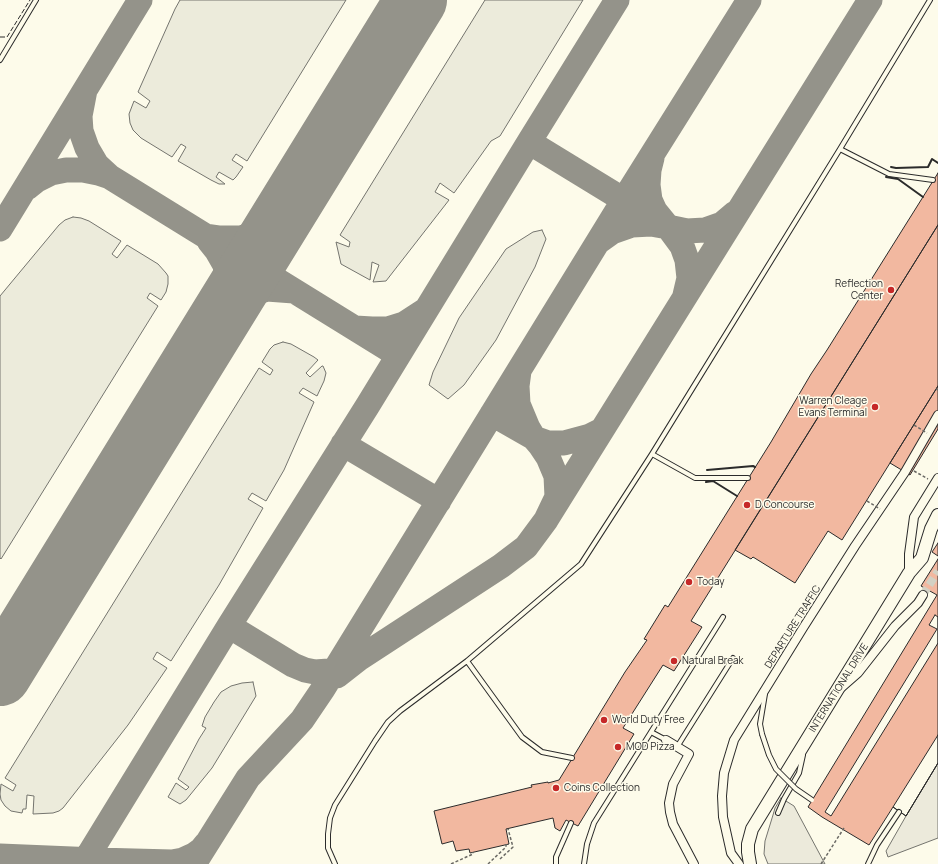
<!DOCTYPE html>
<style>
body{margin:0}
canvas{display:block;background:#fdfbea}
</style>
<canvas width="938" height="864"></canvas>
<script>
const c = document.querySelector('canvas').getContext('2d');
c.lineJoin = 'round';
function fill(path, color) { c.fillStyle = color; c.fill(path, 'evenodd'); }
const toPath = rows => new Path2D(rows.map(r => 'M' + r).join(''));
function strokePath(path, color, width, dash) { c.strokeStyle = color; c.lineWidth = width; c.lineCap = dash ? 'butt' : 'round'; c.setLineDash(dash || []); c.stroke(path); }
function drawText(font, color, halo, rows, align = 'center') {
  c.font = font + ' Manrope,sans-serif'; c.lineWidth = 3; c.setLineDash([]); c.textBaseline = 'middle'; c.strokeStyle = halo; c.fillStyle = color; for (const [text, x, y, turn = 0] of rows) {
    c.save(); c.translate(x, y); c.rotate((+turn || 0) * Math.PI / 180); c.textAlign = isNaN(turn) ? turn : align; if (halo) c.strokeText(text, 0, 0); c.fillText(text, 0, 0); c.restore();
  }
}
const green = toPath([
 [180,0,346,0,247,161,236,154,232,160,243,167,236,177,233,180,219,172,216,177,225,184,219,184,211,180,178,161,186,147,181,144,172,157,141,138,133,130,130,123,129,114,134,101,146,108,150,101,138,92,175,9,180,0],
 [485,0,583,0,500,136,491,141,454,193,440,183,435,192,449,200,386,281,373,282,379,265,372,262,370,280,341,264,336,242,349,247,350,242,340,235,485,0],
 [73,217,81,218,89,221,121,241,112,254,117,258,127,245,158,264,166,273,168,276,168,284,166,292,161,300,150,293,147,298,158,306,1,559,0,558,0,296,59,225,65,220,73,217],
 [542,230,546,239,535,267,496,340,464,385,448,399,429,385,433,372,459,318,506,249,533,232,542,230],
 [283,342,291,344,314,357,318,360,306,373,310,377,322,366,323,366,326,373,324,381,317,396,303,388,299,393,314,402,284,470,266,501,252,493,248,499,263,508,219,585,171,661,157,652,153,659,167,668,128,725,63,808,59,811,53,813,33,814,34,796,27,795,26,809,23,809,22,813,11,811,5,806,1,800,0,794,1,784,13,791,16,785,5,778,259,368,270,375,273,370,262,362,270,349,274,345,283,342],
 [253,682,256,696,212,768,186,800,180,804,168,797,176,783,186,790,189,787,178,779,199,739,206,728,202,726,205,717,214,702,221,692,231,686,242,683,253,682]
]);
fill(green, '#ecebdb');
strokePath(green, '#74746e', 1);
const parking = toPath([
 [938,763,938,838,888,857,886,851,906,816,938,763],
 [781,798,794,806,825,864,768,864,764,854,765,841,773,815,775,808,781,798]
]);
fill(parking, '#eceadb');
strokePath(parking, '#74746e', 1);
strokePath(toPath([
 [85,90,80,116,81,131,87,148,97,165,110,177,398,355],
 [529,142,668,227],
 [652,158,649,170,648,185,650,200,655,211,668,227,687,231,705,230,722,224,735,213],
 [27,188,37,180,51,173,66,170,83,170,98,173,110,177],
 [0,229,140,0],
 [206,236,220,238,241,238,257,233,271,226,283,216],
 [209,241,217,251,225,265,227,281,226,297,222,315],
 [598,242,612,232,632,225,651,224,668,227,682,246,687,260,689,278,685,295],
 [222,315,236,303,251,294,267,289,294,291],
 [355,328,372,329,388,329,404,324,424,311],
 [519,371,517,386,518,404,528,428,534,438,548,443,564,443,590,436,602,430],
 [343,444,439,501],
 [546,520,870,0],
 [229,626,293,665,305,670,315,672,329,671,347,665],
 [337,676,360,658,501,566,526,547,546,520,557,497,556,476,548,457,540,445,534,438,492,414],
 [0,856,96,860,172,862,183,860,194,855,201,850,205,845],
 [83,864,229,626,368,405,529,142,617,0],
 [194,864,248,778,302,720,323,689,623,201,749,0]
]), '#94938a', 25);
strokePath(toPath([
 [0,675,416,0]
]), '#94938a', 62);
const building = toPath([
 [938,173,938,225,691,621,702,627,674,671,663,665,623,728,634,734,578,826,566,820,560,831,555,828,553,818,506,829,509,844,470,853,469,849,456,851,453,841,442,844,434,811,532,787,531,785,548,782,548,783,559,780,625,672,647,640,644,639,665,605,668,607,771,442,811,374,827,350,938,173],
 [938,225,938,386,842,540,828,531,795,583,753,557,751,559,735,550,938,225],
 [938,386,938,429,910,475,890,463,938,386],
 [938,543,938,556,932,552,938,543],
 [938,559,938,763,906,816,893,807,869,845,822,817,808,807,937,595,921,586,938,559],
 [935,615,938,617,938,643,831,816,825,812,937,629,929,625,935,615],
 [938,735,938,763,906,816,893,807,938,735]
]);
fill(building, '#f2b8a0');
strokePath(building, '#2b2b2b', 1);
strokePath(toPath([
 [923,595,938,571]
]), '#d3d1c4', 8, [8, 4]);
const lane = toPath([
 [0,60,36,0],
 [840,149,889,174,933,180],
 [652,454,695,478,748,478],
 [467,661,522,737,542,752,572,758],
 [651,732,666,740],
 [762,734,760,724,765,694],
 [677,747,733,658],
 [778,813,784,799,799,773,803,755],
 [335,864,328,848,328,834,330,818,335,805,375,741,388,722,400,711,467,661,581,564,652,454,840,149,930,0],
 [556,864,556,857,571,823],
 [584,864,587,844,594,823,723,617],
 [868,864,877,845,899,812]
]);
const street = toPath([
 [909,573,909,554,914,517,938,478],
 [842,687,858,673,895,626,918,603,923,595],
 [666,740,689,754,673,784,669,803,670,812,673,824,694,864],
 [739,864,731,853,723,817,722,796,724,773,734,740,803,628,855,546,905,472,938,415]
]);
const secondary = toPath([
 [750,864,748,852,748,844,752,829,909,573,922,558,931,529,938,515]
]);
strokePath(lane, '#2b2b2b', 6);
strokePath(street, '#2b2b2b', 10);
strokePath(secondary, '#2b2b2b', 14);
strokePath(toPath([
 [936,389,938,390],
 [914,471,928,479],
 [500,859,513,847,508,829],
 [451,864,473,854,473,852],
 [488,864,506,847,506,844],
 [821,864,844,828]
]), '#6a6964', 1.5, [3, 2]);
strokePath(lane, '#fdfbea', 4);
strokePath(street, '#fdfbea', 8);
strokePath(secondary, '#fdfbea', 12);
const laneBridge = toPath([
 [762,734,769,755,776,769,796,789,812,800]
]);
strokePath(laneBridge, '#2b2b2b', 6, []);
strokePath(toPath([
 [914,425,927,433],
 [867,501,880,509]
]), '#6a6964', 1.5, [3, 2]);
strokePath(laneBridge, '#fdfbea', 4);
strokePath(toPath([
 [0,37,7,37,30,0]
]), '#2b2b2b', 1, [5, 2]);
strokePath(toPath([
 [891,167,896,168,928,167,932,159,938,163],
 [886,177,898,179,923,197],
 [707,470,753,466,755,467],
 [706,482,713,481,737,496]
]), '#2b2b2b', 2);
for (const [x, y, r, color] of [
 [891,290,4,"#c62828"],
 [875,407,4,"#c62828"],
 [747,505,4,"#c62828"],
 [689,582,4,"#c62828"],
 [674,661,4,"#c62828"],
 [604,720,4,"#c62828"],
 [618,747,4,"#c62828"],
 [556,788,4,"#c62828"]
]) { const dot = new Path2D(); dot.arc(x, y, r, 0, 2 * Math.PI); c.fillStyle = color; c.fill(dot); strokePath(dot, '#fdfbea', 1.5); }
drawText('10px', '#2b2b2b', '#fdfbea', [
 ["Reflection",883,284,"right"],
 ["Center",883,296,"right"],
 ["Warren Cleage",867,401,"right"],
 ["Evans Terminal",867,413,"right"],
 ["D Concourse",755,505],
 ["Today",697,582],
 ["Natural Break",682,661],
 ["World Duty Free",612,720],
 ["MOD Pizza",626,747],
 ["Coins Collection",564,788]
], 'left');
drawText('10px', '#2b2b2b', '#fdfbea', [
 ["DEPARTURE TRAFFIC",793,627,-58],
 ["INTERNATIONAL DRIVE",839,688,-58]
]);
</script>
